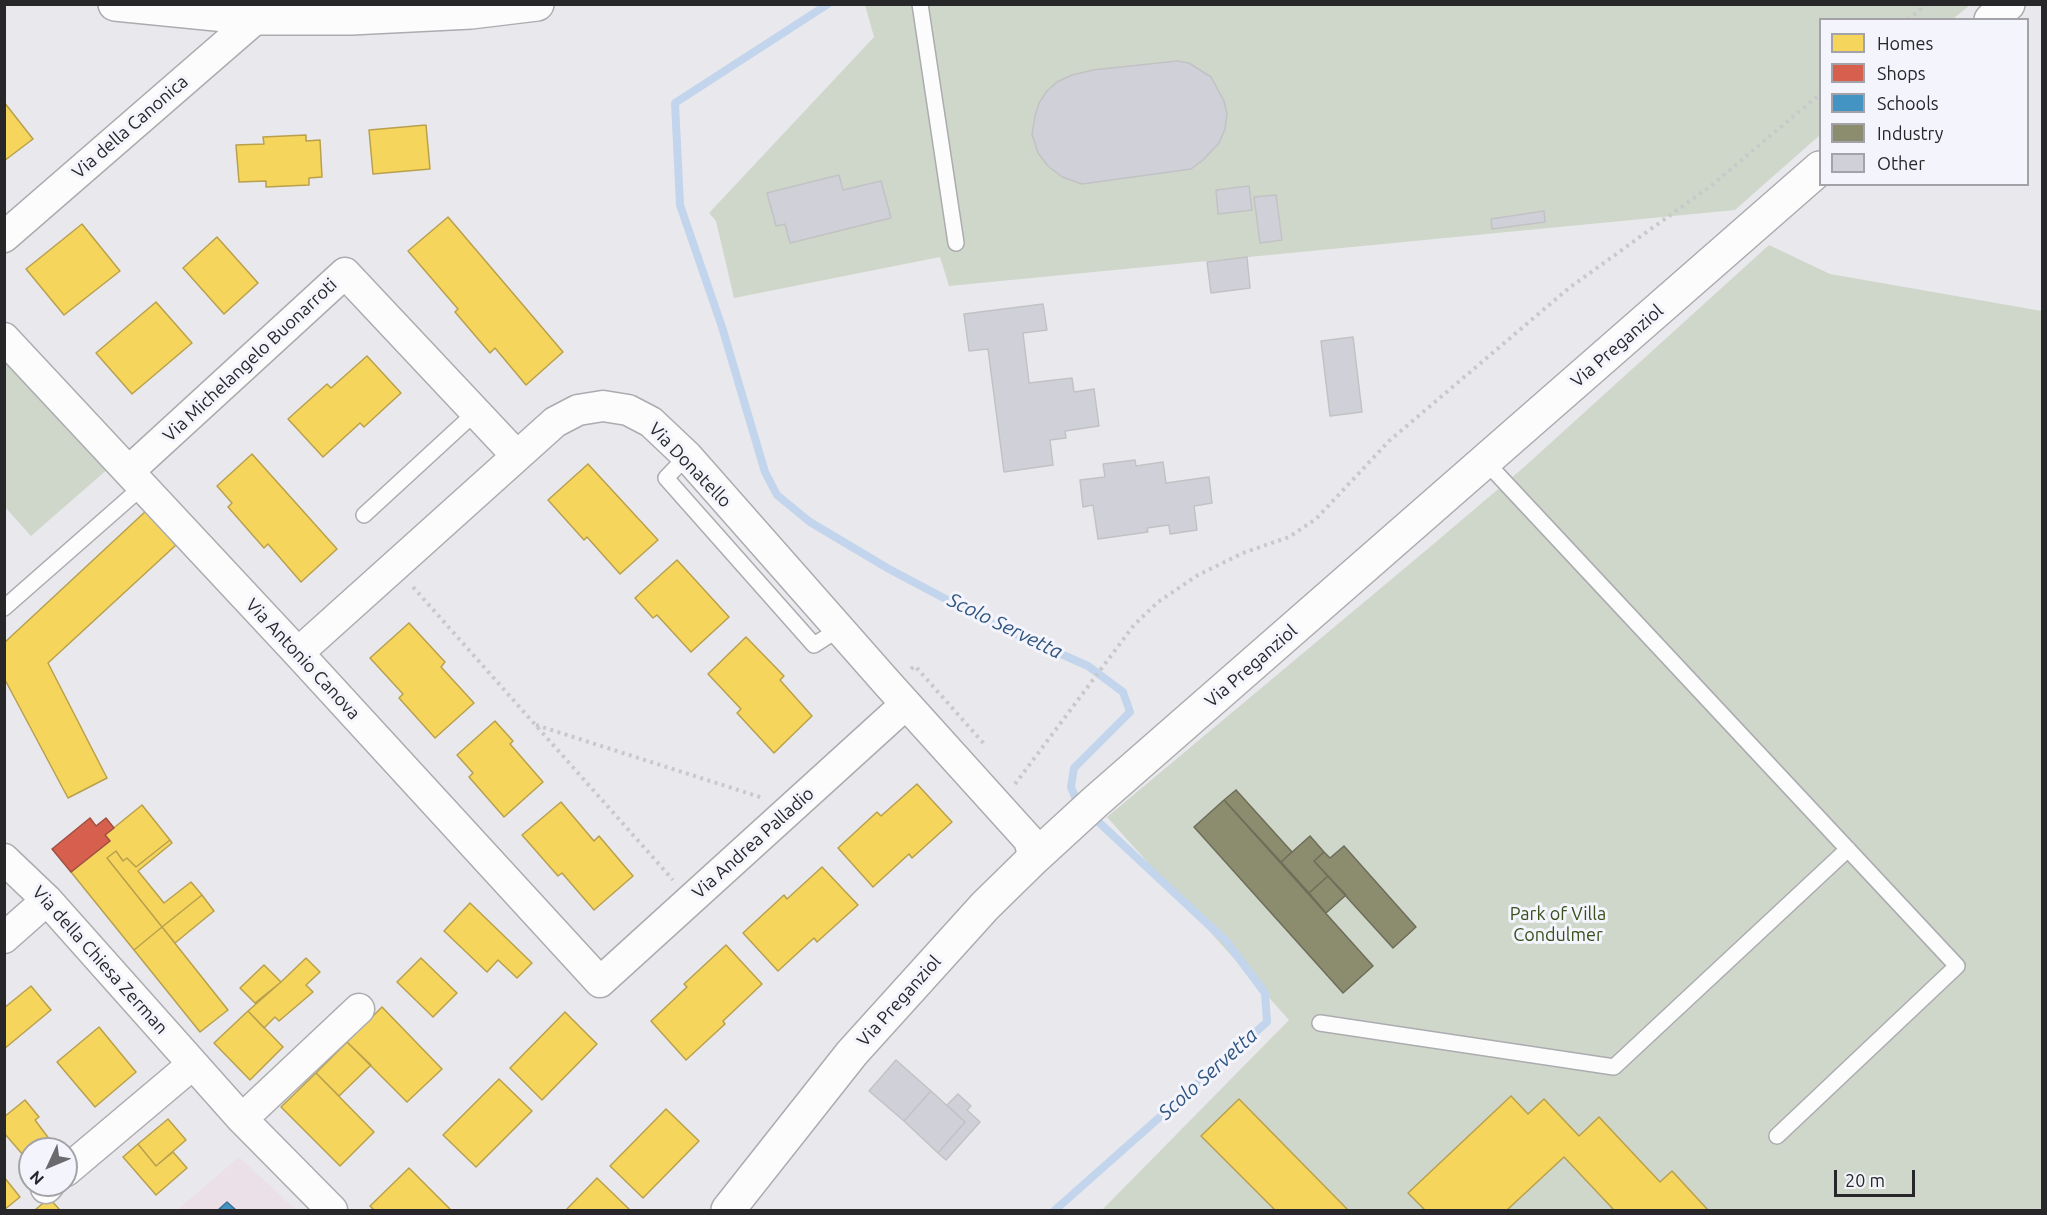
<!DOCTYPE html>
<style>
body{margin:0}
#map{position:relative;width:2047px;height:1215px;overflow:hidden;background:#e9e9ed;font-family:Ubuntu,sans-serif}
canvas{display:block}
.frame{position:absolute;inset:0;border:6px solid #272629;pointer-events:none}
.legend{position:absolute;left:1819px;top:18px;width:210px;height:168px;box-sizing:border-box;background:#f4f4fc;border:2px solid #a2a2a8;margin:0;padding:8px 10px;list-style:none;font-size:18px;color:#272629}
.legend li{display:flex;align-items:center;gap:12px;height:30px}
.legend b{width:30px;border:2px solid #a2a2a8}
.north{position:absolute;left:18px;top:1137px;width:60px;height:60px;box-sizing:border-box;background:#f4f4fc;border:2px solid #a2a2a8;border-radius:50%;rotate:226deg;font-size:16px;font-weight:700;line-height:24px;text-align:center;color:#272629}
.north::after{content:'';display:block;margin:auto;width:21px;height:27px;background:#6b6a6e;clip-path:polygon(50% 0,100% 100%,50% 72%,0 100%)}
.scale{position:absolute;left:1834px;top:1170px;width:81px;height:27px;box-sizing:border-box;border:3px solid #272629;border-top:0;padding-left:8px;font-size:18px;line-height:21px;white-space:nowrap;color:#272629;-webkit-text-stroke:4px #f4f4fc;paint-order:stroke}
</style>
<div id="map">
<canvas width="2047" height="1215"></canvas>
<div class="frame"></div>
<ul class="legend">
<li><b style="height:16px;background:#f6d55c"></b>Homes</li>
<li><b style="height:16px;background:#d6604d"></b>Shops</li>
<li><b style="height:16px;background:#4393c3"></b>Schools</li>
<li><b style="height:16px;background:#8c8c6e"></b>Industry</li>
<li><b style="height:16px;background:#d0d0d9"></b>Other</li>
</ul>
<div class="north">N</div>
<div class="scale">20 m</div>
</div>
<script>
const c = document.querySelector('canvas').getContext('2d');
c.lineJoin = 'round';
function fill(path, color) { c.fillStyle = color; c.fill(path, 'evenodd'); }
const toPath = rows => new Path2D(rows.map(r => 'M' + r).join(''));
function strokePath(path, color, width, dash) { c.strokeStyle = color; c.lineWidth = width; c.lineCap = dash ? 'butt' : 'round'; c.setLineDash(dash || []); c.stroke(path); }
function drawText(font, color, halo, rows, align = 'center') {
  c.font = font + ' Ubuntu,sans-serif'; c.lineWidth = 6; c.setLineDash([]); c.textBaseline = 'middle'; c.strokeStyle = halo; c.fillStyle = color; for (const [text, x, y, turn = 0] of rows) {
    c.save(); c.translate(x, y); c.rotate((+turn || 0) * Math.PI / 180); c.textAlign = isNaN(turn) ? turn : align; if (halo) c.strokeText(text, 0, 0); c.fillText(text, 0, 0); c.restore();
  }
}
fill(toPath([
 [239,1157,296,1210,177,1210]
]), '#ebdfe8');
fill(toPath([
 [865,5,1970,5,1953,19,1820,20,1820,135,1735,210,949,286,940,257,734,298,716,221,709,213,874,37],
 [1769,245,1830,274,2042,311,2042,1210,1102,1210,1289,1020,1107,817,1424,552,1523,468],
 [5,355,109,468,31,536,5,507]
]), '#cfd7ca');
const homes = toPath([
 [4,102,33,139,4,161,4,102],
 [426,125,430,169,373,174,369,130,426,125],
 [306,135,306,141,320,140,322,177,309,178,309,185,266,187,266,181,239,182,236,145,264,144,263,137,306,135],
 [448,217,563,352,526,385,495,348,490,353,455,312,458,309,408,251,448,217],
 [82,224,120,271,64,315,26,269,82,224],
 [217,237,258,283,224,314,183,268,217,237],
 [156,302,192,343,132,394,96,353,156,302],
 [367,356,401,393,364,427,360,423,323,457,288,419,327,384,331,388,367,356],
 [252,454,337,549,301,582,268,544,264,548,228,507,232,503,217,486,252,454],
 [588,464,658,540,620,574,587,537,584,540,548,500,588,464],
 [147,510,176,545,48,663,107,778,68,798,4,678,4,643,147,510],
 [677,560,729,617,691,652,657,615,653,618,635,598,677,560],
 [409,623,445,662,441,667,474,703,435,738,399,698,403,694,370,658,409,623],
 [746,637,784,676,780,680,812,716,774,753,737,713,741,709,708,674,746,637],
 [495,721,513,741,510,744,543,782,504,817,469,777,473,773,457,755,495,721],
 [917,784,952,822,912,858,909,854,873,887,838,848,877,812,881,816,917,784],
 [561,802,594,841,599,836,633,876,594,910,562,873,558,876,522,835,561,802],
 [142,805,170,840,136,867,127,858,123,861,116,851,107,858,162,927,134,950,71,872,110,841,105,835,142,805],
 [170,840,172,843,138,871,164,903,191,882,202,895,162,927,107,858,116,851,123,861,127,858,136,867,170,840],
 [822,867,858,905,817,942,814,938,778,971,743,933,784,895,787,899,822,867],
 [202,895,214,911,175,943,162,927,202,895],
 [470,903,532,963,517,978,498,960,487,972,444,931,470,903],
 [162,927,228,1010,200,1032,134,950,162,927],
 [726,945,762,984,723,1021,725,1024,686,1060,651,1021,687,987,684,984,726,945],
 [306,958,320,972,306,985,313,992,279,1021,275,1017,264,1028,248,1011,281,982,306,958],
 [421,958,457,993,433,1017,397,982,421,958],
 [264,965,281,982,255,1003,240,988,264,965],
 [31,986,51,1010,4,1049,4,1008,31,986],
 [382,1007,442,1069,407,1102,347,1042,382,1007],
 [248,1011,283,1047,250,1080,214,1043,248,1011],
 [565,1012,597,1044,542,1100,510,1068,565,1012],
 [99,1027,136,1072,95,1107,57,1062,99,1027],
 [347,1042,371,1065,339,1096,316,1073,347,1042],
 [316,1073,374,1132,340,1166,281,1107,316,1073],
 [499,1079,532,1111,476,1167,443,1135,499,1079],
 [1511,1096,1528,1114,1544,1099,1579,1136,1599,1117,1660,1182,1672,1171,1708,1210,1614,1210,1564,1157,1507,1210,1422,1210,1424,1209,1408,1193,1511,1096],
 [1239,1099,1348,1210,1275,1210,1201,1136,1239,1099],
 [25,1100,39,1117,35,1120,53,1144,47,1149,30,1149,30,1163,4,1133,4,1117,25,1100],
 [666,1109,699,1141,643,1198,610,1166,666,1109],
 [168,1119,186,1140,156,1166,138,1144,168,1119],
 [138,1144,156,1166,173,1152,187,1168,156,1195,123,1157,138,1144],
 [409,1168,451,1210,374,1210,370,1206,409,1168],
 [4,1177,20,1197,4,1210,4,1177],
 [597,1178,630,1210,566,1210,597,1178],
 [49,1198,60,1210,35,1210,49,1198]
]);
fill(homes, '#f6d55c');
strokePath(homes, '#b8a04d', 1.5);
const shops = toPath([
 [90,818,96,826,106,818,114,828,105,835,110,841,71,872,52,849,90,818]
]);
fill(shops, '#d6604d');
strokePath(shops, '#a24f42', 1.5);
const schools = toPath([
 [227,1202,236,1210,218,1210,227,1202]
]);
fill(schools, '#4393c3');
strokePath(schools, '#3b7295', 1.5);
const industry = toPath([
 [1236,790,1292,852,1281,862,1224,800,1236,790],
 [1224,800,1373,966,1343,993,1194,827,1224,800],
 [1310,836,1324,852,1314,861,1328,876,1309,893,1281,862,1310,836],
 [1344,846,1416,927,1393,948,1314,861,1324,852,1330,858,1344,846],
 [1328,876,1346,895,1326,913,1309,893,1328,876]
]);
fill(industry, '#8c8c6e');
strokePath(industry, '#6e6d59', 1.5);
strokePath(toPath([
 [828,4,675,103,680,205,722,327,765,472,777,495,810,522,889,569,989,622,1088,666,1123,692,1130,712,1074,768,1071,787,1077,802,1081,806],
 [1055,1210,1267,1022,1265,993,1226,941,1090,814]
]), '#c2d5ed', 8);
const building = toPath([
 [1177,61,1189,63,1211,77,1224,101,1227,114,1225,129,1219,143,1203,160,1191,169,1082,184,1062,177,1048,166,1038,153,1032,134,1035,116,1039,103,1047,91,1057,82,1072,75,1093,70,1177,61],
 [839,175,843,190,881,181,891,218,790,243,785,224,776,226,767,193,839,175],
 [1249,186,1252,210,1218,214,1216,190,1249,186],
 [1276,195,1282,240,1260,243,1254,197,1276,195],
 [1544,211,1545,222,1492,229,1491,219,1544,211],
 [1247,257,1250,288,1211,293,1207,262,1247,257],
 [1043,304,1047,330,1023,333,1029,383,1072,378,1074,392,1094,389,1099,426,1065,431,1066,438,1050,440,1053,465,1004,472,988,349,969,351,964,314,1043,304],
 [1353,337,1362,412,1330,416,1321,341,1353,337],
 [1135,460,1136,466,1163,462,1166,483,1209,477,1212,503,1194,506,1197,530,1170,534,1169,525,1147,528,1148,532,1098,539,1093,505,1083,507,1080,480,1105,477,1103,464,1135,460],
 [896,1060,931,1091,904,1121,869,1091,896,1060],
 [931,1091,965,1122,938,1153,904,1121,931,1091],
 [958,1094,971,1106,967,1110,980,1122,946,1160,938,1153,965,1122,947,1105,958,1094]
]);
fill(building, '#d0d0d9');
strokePath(building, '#c2c2c5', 1.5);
const service = toPath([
 [920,4,956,243],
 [687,456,666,478,814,645,839,629],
 [1485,461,1957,966,1777,1136],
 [364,515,476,412],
 [4,608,143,486],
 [1320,1023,1614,1067,1848,849]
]);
const minor = toPath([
 [4,237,269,7],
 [4,338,298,653,600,982,906,704],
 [129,471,345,273,517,456],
 [298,653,555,422,578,410,603,406,628,410,651,422,687,456,888,684,1029,840,1034,858],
 [4,859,47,900,242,1119,332,1210],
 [4,938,47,900],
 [242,1119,359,1009],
 [66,1171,193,1064],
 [46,1188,49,1185]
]);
const tertiary = toPath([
 [1991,20,2008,4],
 [728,1210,852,1053,985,906,1034,858,1095,802,1820,168]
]);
const secondary = toPath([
 [115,4,256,18,351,18,471,12,537,4]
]);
strokePath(service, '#acacb0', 18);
strokePath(minor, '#acacb0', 33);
strokePath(tertiary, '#acacb0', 36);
strokePath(secondary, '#acacb0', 36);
strokePath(toPath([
 [1908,20,1926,4],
 [413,587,673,880],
 [911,669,915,666,986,746],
 [536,725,763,798],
 [1015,784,1134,625,1158,602,1198,575,1243,553,1289,537,1316,519,1389,441,1569,288,1712,185,1820,94]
]), '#c9c9ca', 4, [3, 4.5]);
strokePath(service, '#fcfcfc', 15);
strokePath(minor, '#fcfcfc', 30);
strokePath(tertiary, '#fcfcfc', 33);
strokePath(secondary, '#fcfcfc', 33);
drawText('18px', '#272629', '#f4f4fc', [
 ["Via della Canonica",130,127,-41],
 ["Via Preganziol",1617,346,-41],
 ["Via Michelangelo Buonarroti",250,360,-43],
 ["Via Donatello",690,465,46],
 ["Via Antonio Canova",303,659,47],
 ["Via Preganziol",1251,666,-41],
 ["Via Andrea Palladio",753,843,-42],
 ["Via della Chiesa Zerman",100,960,48],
 ["Via Preganziol",899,1001,-48]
]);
drawText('18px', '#374f1a', '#f4f4fc', [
 ["Park of Villa",1558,914],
 ["Condulmer",1558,935]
]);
drawText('italic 20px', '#2e547f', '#f4f4fc', [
 ["Scolo Servetta",1005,626,26],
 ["Scolo Servetta",1208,1074,-42]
]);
</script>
